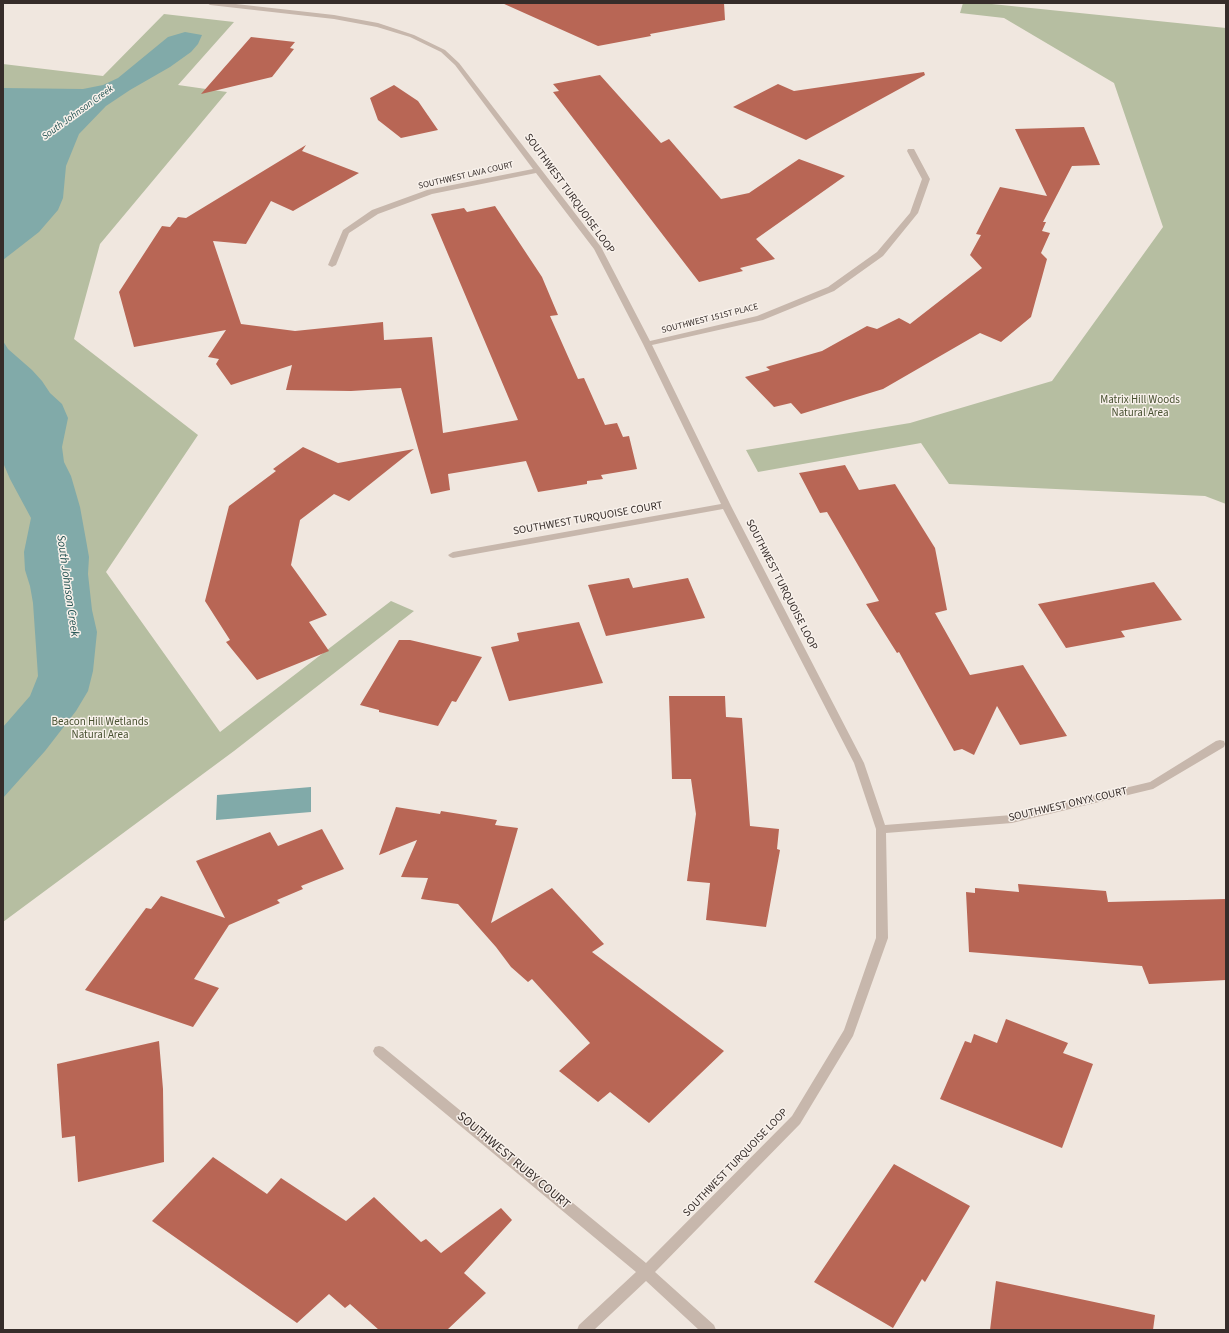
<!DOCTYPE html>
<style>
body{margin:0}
#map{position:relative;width:1229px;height:1333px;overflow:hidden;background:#f0e7df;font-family:"Source Sans 3",sans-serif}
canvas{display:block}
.frame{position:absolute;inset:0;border:4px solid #362d2a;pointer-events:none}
</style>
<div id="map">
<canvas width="1229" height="1333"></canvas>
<div class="frame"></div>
</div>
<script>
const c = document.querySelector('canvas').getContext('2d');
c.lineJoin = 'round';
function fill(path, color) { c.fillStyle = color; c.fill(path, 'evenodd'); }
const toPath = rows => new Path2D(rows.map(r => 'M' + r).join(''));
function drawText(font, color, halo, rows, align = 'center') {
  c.font = font + ' "Source Sans 3",sans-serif'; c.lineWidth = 3; c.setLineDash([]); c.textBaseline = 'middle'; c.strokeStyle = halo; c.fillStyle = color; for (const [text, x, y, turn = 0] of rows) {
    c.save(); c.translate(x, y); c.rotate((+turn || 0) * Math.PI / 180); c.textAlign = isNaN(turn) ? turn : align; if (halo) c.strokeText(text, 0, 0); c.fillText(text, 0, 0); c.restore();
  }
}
fill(toPath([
 [963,3,982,3,1226,28,1226,504,1205,496,949,484,921,443,758,472,746,450,910,423,1052,381,1163,227,1114,83,1004,18,960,13],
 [164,14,234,22,178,85,227,92,100,244,74,339,198,435,106,572,220,732,391,601,414,611,234,751,3,922,3,64,103,76]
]), '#b6bea1');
fill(toPath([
 [185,32,202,35,198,44,191,52,170,67,130,90,106,106,79,134,66,166,63,198,58,210,39,232,3,260,3,88,83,89,103,85,118,78,168,37],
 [3,341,8,349,32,370,42,381,50,393,62,404,68,418,62,447,64,462,71,476,80,507,86,540,89,557,88,574,92,610,97,632,93,671,88,691,76,711,45,751,3,798,3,727,30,696,38,676,33,603,30,586,25,570,24,552,31,518,10,479,4,465],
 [311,787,311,812,216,820,217,795]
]), '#81aaa9');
fill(toPath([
 [502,3,724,3,725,20,650,34,651,36,598,46],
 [251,37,295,42,290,48,294,49,272,77,201,94],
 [924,72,925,75,806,140,733,107,778,84,794,91],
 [600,75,661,143,669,139,721,199,749,193,799,159,845,176,756,239,775,259,740,268,743,271,699,282,553,92,559,91,553,84],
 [394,85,418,101,438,130,401,138,378,120,370,98],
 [1084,127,1100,165,1072,166,1043,222,1046,222,1042,231,1050,233,1041,253,1047,259,1031,317,1001,342,980,333,883,389,801,414,791,403,774,407,745,377,770,370,766,367,822,351,867,326,877,329,899,318,910,324,982,268,970,255,981,235,976,234,1000,187,1047,196,1015,129],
 [306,145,302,151,359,173,293,211,271,201,246,244,213,241,241,324,295,331,383,322,384,340,432,337,443,433,518,420,431,214,464,208,467,212,495,206,542,277,558,315,550,316,578,379,584,378,605,425,617,423,623,437,629,436,637,469,601,475,603,479,587,481,587,484,538,492,526,461,448,474,450,490,431,494,401,388,351,391,286,390,292,365,231,385,216,364,219,359,208,357,226,330,134,347,119,292,162,226,170,227,178,217,186,218],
 [303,447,338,463,414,449,349,501,334,494,300,520,291,565,327,615,309,622,329,651,257,680,226,642,230,640,205,601,229,506,276,471,273,469],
 [845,465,859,490,895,484,935,548,947,610,935,613,970,675,1023,665,1067,736,1020,745,997,706,974,755,962,749,954,751,899,652,897,653,866,604,879,601,827,512,820,513,799,473],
 [629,578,633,588,688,578,705,618,606,636,588,585],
 [1154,582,1182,620,1121,631,1125,637,1066,648,1038,604],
 [579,622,603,683,509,701,491,647,519,641,517,633],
 [399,640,410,640,482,657,456,702,452,701,438,726,379,712,379,710,360,705],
 [669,696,725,696,726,717,742,718,750,826,779,829,777,849,780,850,766,927,706,920,710,883,687,881,696,814,691,779,672,779],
 [396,807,440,814,441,811,497,820,495,825,518,828,491,923,552,888,604,944,592,952,724,1051,649,1123,610,1092,598,1102,559,1071,590,1043,532,979,528,982,511,967,496,947,458,904,421,899,428,878,401,877,417,840,379,855],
 [322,829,344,869,301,886,303,889,277,900,280,903,229,925,194,979,219,988,193,1027,85,990,146,908,151,909,161,896,225,918,196,861,270,832,278,846],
 [1018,884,1106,891,1108,902,1226,899,1226,980,1149,984,1142,966,969,952,966,892,975,893,975,888,1019,892],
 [1006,1019,1068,1043,1063,1053,1093,1064,1062,1148,940,1099,965,1041,971,1043,974,1034,997,1043],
 [159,1041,163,1089,164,1162,78,1182,75,1136,62,1138,57,1064],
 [213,1157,267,1194,281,1178,346,1221,374,1197,421,1242,426,1239,441,1253,501,1208,512,1220,464,1273,486,1293,447,1330,379,1330,350,1304,345,1308,329,1294,297,1323,152,1221],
 [894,1164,970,1206,925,1282,922,1279,893,1328,814,1282],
 [996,1281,1155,1315,1153,1330,990,1330]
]), '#b86655');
fill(toPath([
 [207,3,227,3,334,15,378,23,414,35,445,50,459,63,601,247,650,341,757,316,828,287,877,252,910,213,922,179,907,151,908,149,914,149,930,179,918,213,883,256,834,291,763,320,652,345,731,506,864,763,885,825,1012,815,1150,782,1216,741,1220,740,1224,741,1225,744,1224,747,1153,789,1012,823,886,833,888,938,853,1036,800,1124,655,1272,714,1325,716,1330,699,1330,646,1281,594,1330,577,1330,579,1325,636,1272,375,1055,373,1051,375,1047,379,1046,383,1047,646,1263,792,1116,844,1030,876,938,876,829,854,763,723,509,453,558,450,557,448,555,453,552,721,504,643,344,594,249,536,173,432,194,378,214,349,233,336,265,332,267,328,265,343,230,372,210,427,190,533,169,455,65,441,52,410,37,377,27,334,19,210,5,207,3]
]), '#c7b7ac');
drawText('9px', '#362d2a', '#f8f1eb', [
 ["SOUTHWEST LAVA COURT",466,176,-13],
 ["SOUTHWEST 151ST PLACE",710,319,-14]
]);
drawText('italic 10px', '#245353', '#f8f1eb', [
 ["South Johnson Creek",78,113,-36]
]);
drawText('11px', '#362d2a', '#f8f1eb', [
 ["SOUTHWEST TURQUOISE LOOP",569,194,54],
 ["SOUTHWEST TURQUOISE COURT",588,519,-10],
 ["SOUTHWEST TURQUOISE LOOP",781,585,63],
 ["SOUTHWEST ONYX COURT",1068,805,-13],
 ["SOUTHWEST TURQUOISE LOOP",736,1163,-46]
]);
drawText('11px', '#485131', '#f8f1eb', [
 ["Matrix Hill Woods",1140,401],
 ["Natural Area",1140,414],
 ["Beacon Hill Wetlands",100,723],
 ["Natural Area",100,736]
]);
drawText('italic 12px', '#245353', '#f8f1eb', [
 ["South Johnson Creek",67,586,82]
]);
drawText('13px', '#362d2a', '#f8f1eb', [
 ["SOUTHWEST RUBY COURT",513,1161,40]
]);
</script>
